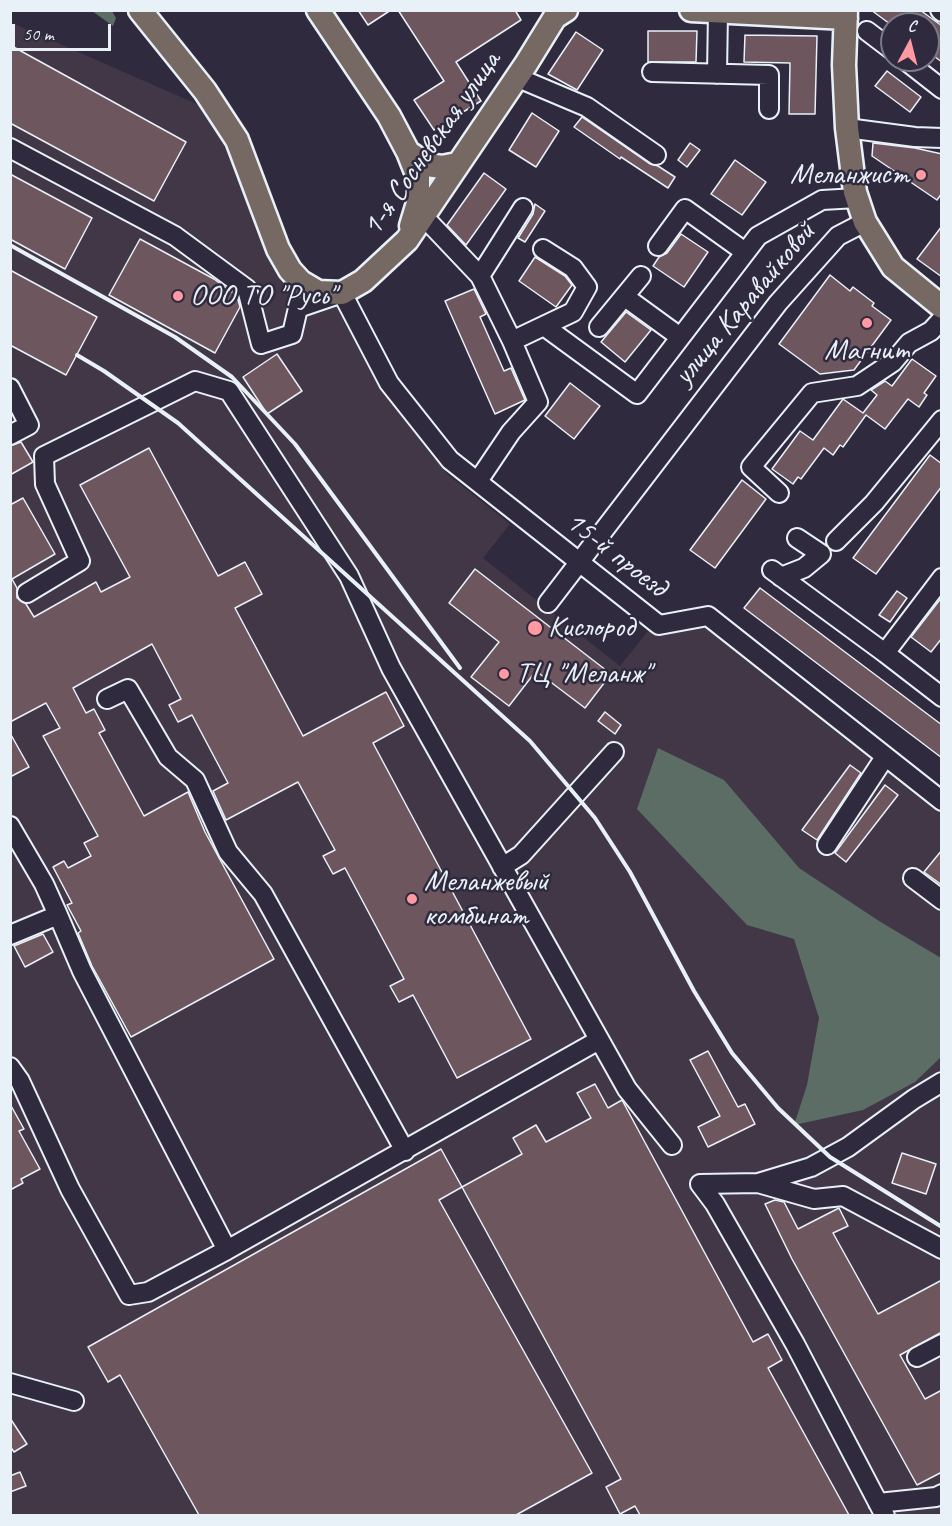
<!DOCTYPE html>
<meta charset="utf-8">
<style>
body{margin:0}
#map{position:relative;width:952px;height:1526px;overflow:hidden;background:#2f2a3d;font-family:Caveat,sans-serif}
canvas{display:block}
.frame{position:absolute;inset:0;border:12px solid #e8f1f8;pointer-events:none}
.north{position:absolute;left:880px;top:12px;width:60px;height:60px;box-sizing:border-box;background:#2f2a3d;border:2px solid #797a88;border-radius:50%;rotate:7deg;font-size:16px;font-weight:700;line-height:24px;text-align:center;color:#e8f1f8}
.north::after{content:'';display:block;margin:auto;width:21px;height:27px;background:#ff9aa2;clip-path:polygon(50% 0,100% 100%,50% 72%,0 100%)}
.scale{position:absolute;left:12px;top:24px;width:99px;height:27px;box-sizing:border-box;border:3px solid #e8f1f8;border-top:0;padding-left:8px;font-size:18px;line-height:21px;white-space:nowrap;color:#e8f1f8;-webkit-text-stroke:4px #2f2a3d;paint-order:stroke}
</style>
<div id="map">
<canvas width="952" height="1526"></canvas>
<div class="frame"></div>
<div class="north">С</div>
<div class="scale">50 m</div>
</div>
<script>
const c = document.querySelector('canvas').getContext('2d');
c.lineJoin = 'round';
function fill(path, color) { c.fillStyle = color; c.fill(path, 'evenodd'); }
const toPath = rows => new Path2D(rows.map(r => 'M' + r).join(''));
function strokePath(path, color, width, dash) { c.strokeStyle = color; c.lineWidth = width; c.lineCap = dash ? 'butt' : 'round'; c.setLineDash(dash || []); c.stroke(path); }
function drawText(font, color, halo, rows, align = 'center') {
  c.font = font + ' Caveat,sans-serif'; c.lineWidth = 5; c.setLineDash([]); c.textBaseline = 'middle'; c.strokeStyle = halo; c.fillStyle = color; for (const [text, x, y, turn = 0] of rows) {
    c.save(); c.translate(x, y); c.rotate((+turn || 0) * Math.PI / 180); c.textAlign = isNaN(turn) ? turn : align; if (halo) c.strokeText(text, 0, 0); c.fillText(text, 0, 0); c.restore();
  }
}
fill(toPath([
 [10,22,208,109,231,143,287,270,341,297,384,384,447,474,510,524,483,558,620,666,652,626,706,622,941,807,941,1515,11,1515]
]), '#423747');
fill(toPath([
 [92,11,112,11,116,18,113,26],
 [658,748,724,780,799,868,879,921,941,958,941,1057,915,1082,863,1110,794,1125,807,1085,819,1018,794,939,747,925,637,809]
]), '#5b6d65');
const building = toPath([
 [358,10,391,10,368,25,358,10],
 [398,10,515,10,521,20,456,62,481,101,434,130,414,100,444,81,398,10],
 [871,10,920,10,942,26,942,62,928,52,928,24,890,24,871,10],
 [648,31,697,31,696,62,648,62,648,31],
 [576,32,603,50,577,90,548,74,576,32],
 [745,35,817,36,815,114,789,114,790,63,744,62,745,35],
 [10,45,186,142,154,201,10,123,10,45],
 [887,71,921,97,910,112,875,86,887,71],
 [532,113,559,131,536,167,509,150,532,113],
 [582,117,650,164,658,166,675,177,668,188,621,157,620,159,574,127,582,117],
 [690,143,700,150,687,167,678,160,690,143],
 [873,143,915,148,942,154,942,193,937,200,872,156,873,143],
 [735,160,766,182,742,215,711,194,735,160],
 [484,173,506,189,466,245,447,225,484,173],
 [10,174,92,218,65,269,10,239,10,174],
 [535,204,545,211,525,242,518,238,533,214,535,204],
 [942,226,942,277,917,259,942,226],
 [681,234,708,252,684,287,653,266,659,257,667,253,681,234],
 [140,239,214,279,237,296,240,307,215,353,109,295,140,239],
 [535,257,565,276,572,285,556,307,519,281,535,257],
 [10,270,97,317,66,375,10,345,10,270],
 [830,275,850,291,853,287,874,303,872,306,891,320,854,370,820,374,779,344,830,275],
 [474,289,486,314,480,317,504,371,511,368,525,400,495,414,445,301,474,289],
 [626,312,651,330,625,362,601,342,626,312],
 [277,354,302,391,267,414,243,377,277,354],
 [912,359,936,376,924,393,927,395,919,407,908,399,885,429,866,415,843,447,840,445,833,455,824,448,801,479,798,477,793,484,772,469,800,431,813,440,843,399,863,413,877,395,871,390,885,381,892,386,912,359],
 [570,383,600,406,574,439,545,416,570,383],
 [21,442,33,462,10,475,10,446,21,442],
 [149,448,218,576,245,562,262,594,235,608,303,736,386,692,404,726,373,743,531,1039,457,1078,413,995,399,1002,390,986,404,979,345,868,333,874,323,856,335,850,298,782,226,820,213,791,228,783,192,715,178,722,169,705,181,699,152,644,73,688,86,713,94,709,105,730,99,733,144,816,188,792,205,832,274,959,131,1037,92,966,78,933,81,931,67,905,72,903,53,867,64,861,68,868,91,856,84,843,98,836,43,736,60,728,46,703,10,722,10,505,23,498,55,554,12,579,17,588,17,598,26,604,34,617,96,582,101,592,130,577,80,485,149,448],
 [930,455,942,464,942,486,876,574,853,558,930,455],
 [742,480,766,499,715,568,690,550,742,480],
 [475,569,611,674,585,708,536,671,509,706,471,677,499,642,449,603,475,569],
 [760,588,942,725,942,758,744,608,760,588],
 [897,591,907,598,890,622,879,615,897,591],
 [942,597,942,638,931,652,911,637,942,597],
 [605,712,621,725,615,734,598,721,605,712],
 [10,733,29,767,10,777,10,733],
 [850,765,861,773,817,840,802,830,850,765],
 [885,785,898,795,846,862,835,853,885,785],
 [942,850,942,885,924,872,942,850],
 [43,934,53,952,25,967,14,946,43,934],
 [708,1051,738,1107,745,1104,755,1124,708,1147,698,1127,720,1116,690,1060,708,1051],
 [595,1084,608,1108,622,1100,753,1342,768,1334,782,1360,768,1368,849,1515,640,1515,635,1506,620,1514,606,1487,621,1479,462,1187,522,1154,513,1138,536,1125,546,1142,591,1118,577,1093,595,1084],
 [10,1104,24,1129,19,1131,40,1169,21,1179,23,1183,10,1190,10,1104],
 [441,1149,462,1187,439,1200,592,1473,516,1515,199,1515,120,1375,108,1382,88,1347,441,1149],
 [902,1153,936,1164,926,1194,892,1183,902,1153],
 [775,1200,784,1202,798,1229,839,1208,848,1226,833,1233,878,1314,942,1280,942,1332,900,1355,925,1399,942,1390,942,1472,917,1485,792,1259,765,1204,775,1200],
 [10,1418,27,1444,14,1452,10,1446,10,1418],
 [20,1472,26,1486,10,1492,10,1476,20,1472]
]);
fill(building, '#6e565f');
strokePath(building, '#e8f1f8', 1.5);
const minor = toPath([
 [940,10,942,12],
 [867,31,892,50],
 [905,60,942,89],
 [652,72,769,75,769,109],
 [717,74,718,12],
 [516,77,587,107,656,155],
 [847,128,915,137,942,138],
 [10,148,175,236,247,289,261,344,292,334,298,308,342,293,389,383,450,460,659,625,708,616,942,801],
 [424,217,480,276,512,341,538,402,511,432,478,481],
 [658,246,685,209,745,252],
 [480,276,523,208],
 [625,297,680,337],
 [544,326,637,394,758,236,822,200,857,198],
 [599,327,641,276],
 [512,341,573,312,587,287,573,268,543,249],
 [10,388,29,425,10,435],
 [779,493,751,467,812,393,857,386,893,362,909,343,931,331,942,319],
 [836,541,874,503,942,420],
 [772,570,885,653,942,697],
 [781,577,804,568,821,554,797,538],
 [27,593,80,561,45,484,44,456,195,381,229,391,349,576,391,668,627,1089,672,1145],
 [548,603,778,303,838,236,865,222],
 [885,653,942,578],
 [107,699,128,689,168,757,195,780,228,852,263,894,405,1151],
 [10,826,44,884,58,915,10,935],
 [827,845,885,757],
 [502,867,521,855,614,752],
 [913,878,942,900],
 [58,915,82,971,227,1250],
 [10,1067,20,1081,70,1189,129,1295,148,1292,227,1250,599,1040],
 [758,1183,811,1167,848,1147,914,1099,942,1082],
 [700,1184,715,1204,795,1344,885,1516],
 [700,1184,758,1183,814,1199,843,1196,942,1249],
 [917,1357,942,1344],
 [10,1383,74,1401],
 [878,1503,936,1497,942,1494]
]);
const major = toPath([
 [140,10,205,91,237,140,278,249,290,270,301,282,318,292,342,293,363,281,407,240,526,64,555,17,566,10],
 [318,10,389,116,408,152,427,165,442,167,457,164],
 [691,10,846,18],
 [846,10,844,65,847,128,855,192,865,222,893,267,942,307],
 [408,152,418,177,418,203,411,226]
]);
strokePath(minor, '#e8f1f8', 22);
strokePath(major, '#e8f1f8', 27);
strokePath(minor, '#2f2a3d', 18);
strokePath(major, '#766964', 22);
strokePath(toPath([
 [10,245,175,337,232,377,295,444,460,668],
 [77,355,104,371,178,423,530,741,595,818,630,872,694,991,732,1053,778,1108,830,1157,942,1227]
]), '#e8f1f8', 4);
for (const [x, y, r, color] of [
 [921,175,6,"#ff9aa2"],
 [178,296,6,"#ff9aa2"],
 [867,323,6,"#ff9aa2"],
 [535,628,8,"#ff9aa2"],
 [504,674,6,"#ff9aa2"],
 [412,899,6,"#ff9aa2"]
]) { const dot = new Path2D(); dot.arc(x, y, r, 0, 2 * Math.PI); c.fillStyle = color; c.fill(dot); strokePath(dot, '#2f2a3d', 2); }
drawText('30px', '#e8f1f8', '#2f2a3d', [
 ["1-я Сосневская улица",432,144,-55],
 ["улица Каравайковой",745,304,-50],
 ["15-й проезд",616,555,38]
]);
drawText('30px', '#e8f1f8', '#2f2a3d', [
 ["Меланжист",909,175,"right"],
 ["ООО ТО \"Русь\"",190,296],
 ["Магнит",867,351,"center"],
 ["Кислород",548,628],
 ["ТЦ \"Меланж\"",516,674],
 ["Меланжевый",424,882],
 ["комбинат",424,916]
], 'left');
</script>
